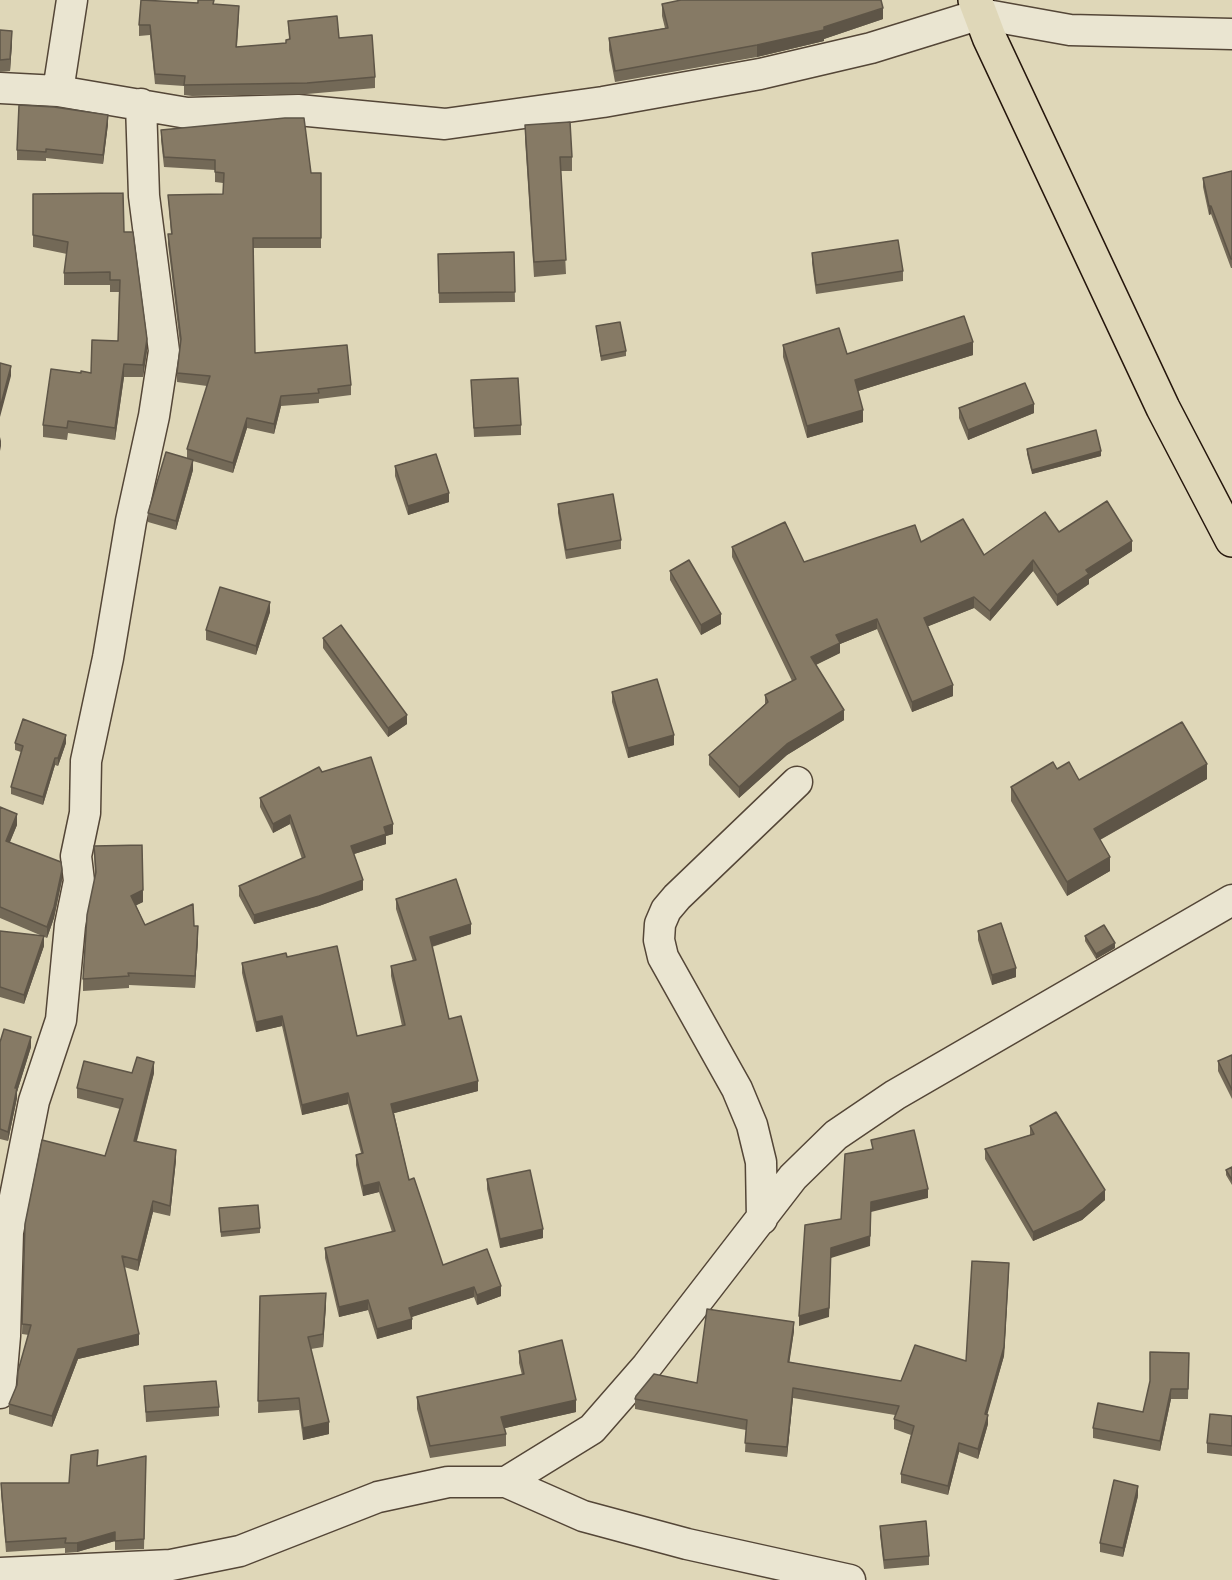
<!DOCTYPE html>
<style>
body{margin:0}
canvas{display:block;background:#dfd7b8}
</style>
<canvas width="1232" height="1580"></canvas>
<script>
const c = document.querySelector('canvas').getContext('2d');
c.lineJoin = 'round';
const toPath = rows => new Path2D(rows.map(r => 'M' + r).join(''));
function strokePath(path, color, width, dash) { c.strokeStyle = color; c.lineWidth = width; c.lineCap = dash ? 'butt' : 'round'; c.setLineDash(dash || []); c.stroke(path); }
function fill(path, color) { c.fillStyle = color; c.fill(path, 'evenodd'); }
const street = toPath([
 [0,88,58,91,187,113,298,110,445,124,603,102,760,74,871,48,981,14,1070,30,1232,34],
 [58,91,72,0],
 [762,1219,761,1162,752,1125,737,1089,663,957,659,940,660,924,666,910,677,897,797,782],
 [0,1393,5,1336,8,1232,34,1101,61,1020,70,925,79,881,76,856,85,813,86,761,108,658,131,521,154,416,164,351,144,196,141,104],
 [0,1573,171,1565,240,1551,378,1497,448,1482,506,1482],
 [850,1580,687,1544,583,1516,506,1482,592,1429,647,1366,793,1177,836,1135,895,1095,1232,900]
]);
const highway = toPath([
 [975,0,989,37,1163,408,1232,540]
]);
strokePath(street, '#544637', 33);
strokePath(highway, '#25160c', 36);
strokePath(street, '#eae5d1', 30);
strokePath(highway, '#dfd7b8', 33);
fill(toPath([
 [198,3,216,5,239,16,237,47,286,43,289,39,288,21,339,38,375,77,375,88,307,94,192,96,184,95,184,86,155,84,150,35,139,36,139,25],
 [662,4,883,19,824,39,824,41,757,57,615,82,609,50,609,38,665,28,662,16],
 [0,30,12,43,10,71,0,72],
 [108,124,103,164,46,158,46,161,17,160,17,150],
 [525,125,572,157,572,171,561,171,566,274,534,277,525,139],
 [161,130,311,173,321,173,321,248,253,248,255,353,351,385,351,395,319,399,319,403,281,406,274,434,247,428,233,473,193,461,193,470,176,530,148,522,148,513,187,458,187,449,207,386,177,382,177,373,180,344,168,244,168,234,171,234,168,195,223,194,223,183,215,182,215,170,164,167,161,140],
 [1232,171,1232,268,1231,268,1211,214,1209,215,1203,187,1203,178],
 [33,194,124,232,147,351,143,377,124,377,115,440,68,433,67,440,43,437,43,425,81,373,91,373,118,341,119,292,110,292,110,285,64,285,64,273,67,254,33,247],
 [514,252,515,302,439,303,438,254],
 [812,253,903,271,903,281,816,294,812,263],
 [596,326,626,351,626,356,601,361],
 [783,345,847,354,973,355,858,391,863,422,807,438,783,357],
 [471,380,521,425,521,435,474,437],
 [959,408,1034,413,968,440,959,418],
 [1027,449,1101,456,1032,474,1027,454],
 [395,466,449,502,408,515,395,476],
 [558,504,621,540,621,549,566,559,558,513],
 [1059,532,1132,551,1089,579,1089,584,1057,606,1033,571,990,621,974,608,928,626,953,696,912,712,877,629,840,644,840,653,816,665,844,720,787,755,739,798,709,765,709,755,765,704,765,695,792,681,732,557,732,547,804,562,921,542,984,555],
 [670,571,721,624,701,635,670,580],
 [270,612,256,655,206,640,206,630],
 [323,638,407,724,388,737,323,648],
 [612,692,674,745,628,758,612,702],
 [15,743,66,743,58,766,55,765,43,805,11,794,11,787,21,752,15,750],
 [1057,769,1079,780,1207,779,1100,840,1110,871,1067,896,1011,801,1011,787],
 [322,772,393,834,386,836,386,844,354,854,363,890,319,906,254,924,239,896,239,886,302,859,290,824,273,833,260,807,260,798],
 [0,807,17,825,10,842,62,880,54,918,47,938,0,918],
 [94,846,143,902,136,905,145,925,194,926,198,938,195,988,129,985,129,988,83,991,83,979,95,876],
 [396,899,471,934,432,947,449,1019,478,1091,394,1113,409,1180,443,1265,501,1296,477,1305,474,1297,411,1317,412,1329,377,1339,368,1310,339,1317,325,1258,325,1248,392,1232,379,1192,363,1196,356,1165,356,1155,361,1153,348,1104,302,1115,282,1026,256,1032,242,973,242,963,287,957,357,1036,402,1026,391,976,391,966,413,961,396,909],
 [0,931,44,946,24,1004,0,997],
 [978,931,1016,977,992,985,978,940],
 [1085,936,1115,948,1096,959,1085,941],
 [0,1042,31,1047,17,1092,17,1098,8,1141,0,1139],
 [1232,1055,1232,1099,1218,1071,1218,1061],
 [132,1073,154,1073,137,1141,176,1160,170,1216,153,1212,138,1271,124,1267,139,1345,78,1359,52,1427,9,1414,9,1404,17,1385,29,1335,22,1334,25,1224,105,1156,120,1109,77,1098,77,1088],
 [1030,1126,1105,1200,1082,1220,1033,1241,985,1159,985,1149,1030,1135],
 [1232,1167,1232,1185,1226,1175,1226,1170],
 [487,1179,543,1238,500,1248,487,1189],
 [219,1213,260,1228,260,1233,221,1237],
 [1009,1273,1004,1356,987,1414,988,1424,978,1459,959,1452,948,1495,901,1483,901,1474,911,1435,894,1429,894,1419,895,1415,793,1398,787,1457,745,1452,746,1430,635,1409,635,1399,697,1383,794,1331,789,1362,901,1381,966,1361],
 [260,1296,326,1305,323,1347,311,1349,329,1434,303,1440,299,1410,258,1413],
 [519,1351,576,1412,505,1428,506,1434,506,1446,430,1458,417,1409,417,1397,522,1375,519,1363],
 [1189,1353,1188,1399,1171,1399,1160,1451,1093,1438,1093,1428,1143,1412],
 [144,1386,219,1407,219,1416,146,1422],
 [1232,1416,1232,1456,1207,1453,1207,1443],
 [146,1456,144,1549,115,1550,115,1541,77,1552,65,1553,65,1548,6,1552,1,1493,1,1483,69,1483,97,1466],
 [1138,1496,1123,1557,1100,1552,1100,1543],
 [880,1526,929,1556,929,1565,884,1569,880,1535]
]), '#736957');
fill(toPath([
 [883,8,883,19,824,39,824,41,757,57,757,45,824,27],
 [12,31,12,43,10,71,10,59],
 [108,115,108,124,103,164,103,155],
 [1209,206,1211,206,1211,214,1209,215],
 [147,339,147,351,143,377,143,365],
 [973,342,973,355,855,392,855,380],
 [124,364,124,377,115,440,115,428],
 [11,366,11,376,0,417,0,408],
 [281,396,281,406,274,434,274,424],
 [1034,404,1034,413,968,440,968,430],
 [863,410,863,422,807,438,807,426],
 [247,418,247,428,233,473,233,463],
 [1,437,1,446,0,451,0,441],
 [1101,451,1101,456,1032,474,1032,470],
 [193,460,193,470,176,530,176,521],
 [449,493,449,502,408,515,408,506],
 [1132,541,1132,551,1089,579,1089,584,1057,606,1057,595,1086,570],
 [1033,560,1033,571,990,621,990,611],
 [974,597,974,608,924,628,924,618],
 [270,602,270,612,256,655,256,646],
 [721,614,721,624,701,635,701,625],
 [877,619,877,629,840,644,840,653,811,667,811,657,836,635],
 [953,685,953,696,912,712,912,702],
 [844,710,844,720,787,755,739,798,739,787,787,744],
 [407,715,407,724,388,737,388,728],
 [66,735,66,743,58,766,58,758],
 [674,735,674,745,628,758,628,748],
 [55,758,55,765,43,805,43,797],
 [1207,764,1207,779,1094,843,1094,829],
 [17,814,17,825,6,851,6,841],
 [290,815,290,824,273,833,273,824],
 [393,824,393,834,386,836,386,844,351,855,351,846,384,827],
 [1110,857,1110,871,1067,896,1067,882],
 [62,870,62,880,54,918,47,938,47,927],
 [363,880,363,890,319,906,254,924,254,915],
 [143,890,143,902,131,908,131,896],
 [471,924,471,934,430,947,430,937],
 [198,926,198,938,195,988,195,976],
 [44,936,44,946,24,1004,24,995],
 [1115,943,1115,948,1096,959,1096,954],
 [1016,968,1016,977,992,985,992,975],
 [282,1016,282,1026,256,1032,256,1022],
 [31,1037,31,1047,17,1092,17,1098,8,1141,8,1132,15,1088],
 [154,1062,154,1073,134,1151,134,1141],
 [478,1081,478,1091,391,1114,391,1104],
 [348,1093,348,1104,302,1115,302,1105],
 [176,1150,176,1160,170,1216,170,1206],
 [379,1182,379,1192,363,1196,363,1186],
 [928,1189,928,1198,871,1212,870,1246,831,1258,829,1317,799,1326,799,1316,831,1248,871,1202],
 [1105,1190,1105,1200,1082,1220,1033,1241,1033,1232],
 [153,1201,153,1212,138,1271,138,1260],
 [543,1229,543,1238,500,1248,500,1239],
 [1009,1263,1004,1356,985,1423,985,1414],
 [501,1286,501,1296,477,1305,477,1295],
 [474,1287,474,1297,409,1318,409,1308],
 [326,1293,326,1305,323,1347,323,1334],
 [368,1300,368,1310,339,1317,339,1307],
 [412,1319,412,1329,377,1339,377,1329],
 [794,1322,794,1331,788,1372,788,1362],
 [139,1334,139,1345,78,1359,52,1427,52,1416,78,1349],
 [793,1388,793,1398,787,1457,787,1447],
 [1171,1389,1171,1399,1160,1451,1160,1441],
 [576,1400,576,1412,501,1429,501,1417],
 [988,1415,988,1424,978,1459,978,1449],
 [329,1422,329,1434,303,1440,303,1428],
 [959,1443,959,1452,948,1495,948,1486],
 [1138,1486,1138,1496,1123,1557,1123,1548],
 [115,1532,115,1541,77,1552,77,1543]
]), '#5e5547');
const building = toPath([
 [141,0,198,3,198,0,214,0,213,4,239,6,236,47,286,43,286,40,290,39,288,21,337,16,339,38,372,35,375,77,307,83,184,85,185,76,155,74,150,25,139,25,141,0],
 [681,0,881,0,883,8,824,27,824,30,757,45,615,71,609,38,668,28,662,4,681,0],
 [0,30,12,31,10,59,0,60,0,30],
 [19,105,54,107,108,115,103,155,46,149,46,152,17,150,19,105],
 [285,118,304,118,311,173,321,173,321,238,253,238,255,353,347,345,351,385,318,389,319,393,281,396,274,424,247,418,233,463,187,449,210,376,177,373,181,339,168,234,172,234,168,195,223,194,224,173,215,172,215,160,164,157,161,130,285,118],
 [570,122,572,157,560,157,566,260,534,262,525,125,570,122],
 [1232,171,1232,259,1231,259,1211,206,1209,206,1203,178,1232,171],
 [123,193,124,232,133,232,147,339,143,365,124,364,115,428,68,421,67,428,43,425,51,369,81,373,81,371,91,373,92,340,118,341,120,280,110,280,110,272,64,273,68,242,33,235,33,194,123,193],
 [898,240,903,271,816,285,812,253,898,240],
 [514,252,515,292,439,293,438,254,514,252],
 [964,316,973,342,855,380,863,410,807,426,783,345,839,328,847,354,964,316],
 [620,322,626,351,601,356,596,326,620,322],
 [0,363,11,366,0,408,0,363],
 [518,378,521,425,474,428,471,380,518,378],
 [1025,383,1034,404,968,430,959,408,1025,383],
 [1096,430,1101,451,1032,470,1027,449,1096,430],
 [166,452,193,460,176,521,148,513,166,452],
 [436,454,449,493,408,506,395,466,436,454],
 [613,494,621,540,566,550,558,504,613,494],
 [1107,501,1132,541,1086,570,1089,574,1057,595,1033,560,990,611,974,597,924,618,953,685,912,702,877,619,836,635,840,643,811,657,844,710,787,744,739,787,709,755,768,702,765,695,796,679,732,547,785,522,804,562,915,525,921,542,963,519,984,555,1045,512,1059,532,1107,501],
 [689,560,721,614,701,625,670,571,689,560],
 [220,587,270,602,256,646,206,630,220,587],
 [341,625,407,715,388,728,323,638,341,625],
 [657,679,674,735,628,748,612,692,657,679],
 [23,719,66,735,58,758,55,758,43,797,11,787,23,746,15,743,23,719],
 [1182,722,1207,764,1094,829,1110,857,1067,882,1011,787,1053,762,1057,769,1069,762,1079,780,1182,722],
 [371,757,393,824,384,827,386,834,351,846,363,880,319,896,254,915,239,886,305,857,290,815,273,824,260,798,319,767,322,772,371,757],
 [0,807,17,814,6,841,61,862,62,870,54,907,47,927,0,907,0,807],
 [142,845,143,890,131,896,145,925,193,904,194,926,198,926,195,976,128,973,129,976,83,979,87,915,96,872,94,846,142,845],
 [456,879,471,924,430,937,449,1019,461,1016,478,1081,391,1104,409,1180,414,1178,443,1265,487,1249,501,1286,477,1295,474,1287,409,1308,412,1319,377,1329,368,1300,339,1307,325,1248,395,1231,379,1182,363,1186,356,1155,363,1153,348,1093,302,1105,282,1016,256,1022,242,963,286,953,287,957,337,946,357,1036,405,1025,391,966,416,960,396,899,456,879],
 [1001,923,1016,968,992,975,978,931,1001,923],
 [1104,925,1115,943,1096,954,1085,936,1104,925],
 [0,931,44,936,24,995,0,987,0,931],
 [4,1029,31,1037,15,1088,17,1088,8,1132,0,1129,0,1042,4,1029],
 [1232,1055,1232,1090,1218,1061,1232,1055],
 [137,1057,154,1062,134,1141,176,1150,170,1206,153,1201,138,1260,122,1256,139,1334,78,1349,52,1416,9,1404,17,1385,18,1371,31,1325,22,1324,25,1224,42,1140,105,1156,123,1099,77,1088,84,1061,132,1073,137,1057],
 [1056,1112,1105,1190,1082,1210,1033,1232,985,1149,1034,1134,1030,1126,1056,1112],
 [914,1130,928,1189,871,1202,870,1236,831,1248,829,1308,799,1316,805,1225,841,1219,845,1154,873,1149,871,1140,914,1130],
 [1232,1167,1232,1180,1226,1170,1232,1167],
 [530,1170,543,1229,500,1239,487,1179,530,1170],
 [258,1205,260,1228,221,1232,219,1208,258,1205],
 [972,1261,1009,1263,1004,1347,985,1414,988,1415,978,1449,959,1443,948,1486,901,1474,914,1426,894,1419,899,1406,793,1388,787,1447,745,1443,747,1420,635,1399,636,1396,654,1374,697,1383,707,1309,794,1322,788,1362,901,1381,915,1345,966,1361,972,1261],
 [326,1293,323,1334,308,1337,329,1422,303,1428,299,1398,258,1401,260,1296,326,1293],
 [562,1340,576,1400,501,1417,506,1434,430,1446,417,1397,524,1374,519,1351,562,1340],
 [1150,1352,1189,1353,1188,1389,1171,1389,1160,1441,1093,1428,1098,1403,1143,1412,1150,1381,1150,1352],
 [216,1381,219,1407,146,1412,144,1386,216,1381],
 [1210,1414,1232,1416,1232,1446,1207,1443,1210,1414],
 [98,1450,97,1466,146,1456,144,1539,115,1541,115,1532,77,1543,65,1543,66,1538,6,1542,1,1483,69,1483,71,1455,98,1450],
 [1114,1480,1138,1486,1123,1548,1100,1543,1114,1480],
 [926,1521,929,1556,884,1560,880,1526,926,1521]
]);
fill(building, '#867a65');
strokePath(building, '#5e5547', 1.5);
</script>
